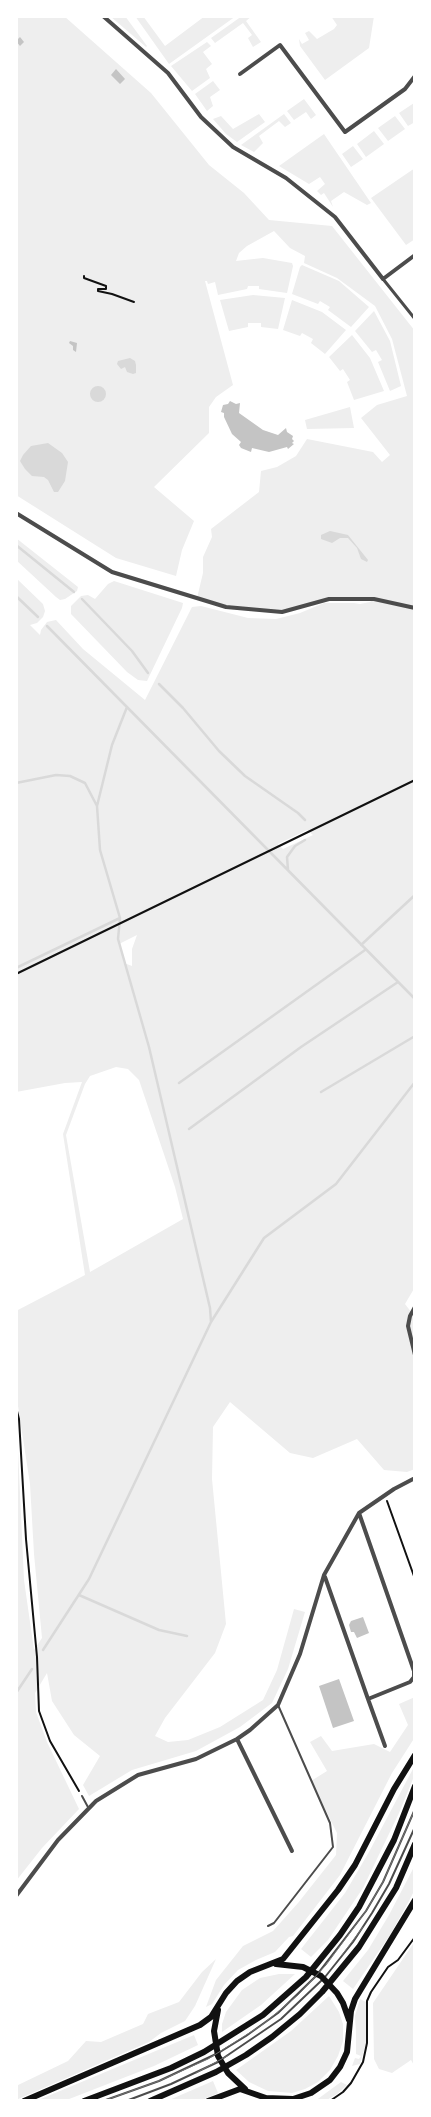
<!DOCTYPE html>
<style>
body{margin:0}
#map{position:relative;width:431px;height:2117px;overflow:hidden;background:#fff;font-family:Arial,sans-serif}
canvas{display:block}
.frame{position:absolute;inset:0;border:18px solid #fff;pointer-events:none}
</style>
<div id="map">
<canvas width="431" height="2117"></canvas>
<div class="frame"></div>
</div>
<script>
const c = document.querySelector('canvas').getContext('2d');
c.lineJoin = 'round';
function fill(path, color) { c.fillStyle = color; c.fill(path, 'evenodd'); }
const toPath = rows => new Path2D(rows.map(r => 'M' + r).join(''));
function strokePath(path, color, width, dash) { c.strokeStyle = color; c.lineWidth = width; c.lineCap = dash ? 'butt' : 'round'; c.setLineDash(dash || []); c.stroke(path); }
fill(toPath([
 [16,16,64,16,151,93,209,165,244,193,269,220,332,226,415,331,415,1287,405,1304,415,1317,415,1469,407,1472,384,1470,357,1439,313,1458,290,1453,230,1402,213,1427,212,1479,226,1624,215,1653,165,1718,155,1736,168,1742,188,1740,220,1727,263,1700,277,1670,294,1609,305,1612,288,1669,272,1703,240,1727,196,1751,132,1770,89,1796,83,1785,100,1756,74,1735,52,1701,47,1673,35,1693,36,1712,47,1742,79,1809,42,1848,16,1881,16,1450,18,1450,24,1580,34,1650,42,1638,34,1554,30,1484,16,1393,16,1311,85,1275,63,1134,82,1082,65,1083,16,1092,16,578,43,604,45,611,43,617,37,623,30,625,40,635,41,630,47,622,56,620,83,649,145,700,192,607,201,606,248,618,276,619,300,613,324,603,354,603,360,604,370,602,373,600,329,599,282,612,246,610,197,598,203,573,203,557,212,537,211,529,259,492,261,471,277,467,296,456,307,439,373,452,382,462,390,455,361,418,377,405,407,396,392,339,375,306,337,278,304,263,305,256,290,248,274,231,247,246,239,253,236,261,263,258,292,263,293,266,287,293,259,289,259,286,248,286,247,289,218,295,215,282,208,284,207,281,205,281,233,385,216,397,209,407,209,433,154,487,194,521,182,550,176,576,116,558,16,495],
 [307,830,313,835,283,849,278,844],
 [137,935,132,949,132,966,124,963,119,944],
 [116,1067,128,1069,139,1080,175,1187,183,1219,90,1272,66,1135,85,1084,90,1076],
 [110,16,125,16,147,46,146,47],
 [135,16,143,16,165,46,205,16,236,16,169,64],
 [242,16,252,16,246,21,261,42,253,47,248,38,252,35,243,23,215,43,211,38],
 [331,16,374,16,369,48,325,80,300,46,299,39,302,44,309,40,305,33,309,31,317,39,334,29,337,25],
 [207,42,211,46,203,52,212,64,206,69,210,78,192,91,171,66],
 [213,81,220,90,210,97,213,106,207,111,195,94],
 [304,99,316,115,311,119,306,112,294,120,287,111],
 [414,103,415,122,408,126,399,113],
 [259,114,265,122,237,142,226,134,213,119,221,116,233,129],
 [284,114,291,123,285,127,279,121,259,136,263,143,254,152,241,145],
 [395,116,405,129,388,141,378,128],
 [374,131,384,144,366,157,357,144],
 [324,134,371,203,367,205,344,192,331,201,333,207,324,193,321,195,317,191,325,184,320,177,309,184,279,166],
 [353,146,363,159,351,167,342,154],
 [415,168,415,239,406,245,371,198],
 [302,265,339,281,369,307,351,327,328,310,330,307,320,301,318,304,292,294,300,267],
 [253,295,285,298,278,329,261,327,261,323,248,323,248,327,229,331,220,300],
 [292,300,322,312,346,330,325,354,311,343,313,339,302,333,300,336,283,330],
 [374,311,390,341,401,386,390,391,378,362,382,360,376,350,372,352,355,331],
 [352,335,370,358,384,391,354,400,347,382,350,380,343,369,340,371,329,357],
 [350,407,354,428,307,429,305,420],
 [16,538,78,587,77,591,65,599,60,600,56,597,16,560],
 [114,581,183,603,182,608,147,681,138,680,127,672,71,614,71,606,81,596,88,595,95,599,108,584],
 [415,1697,415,1737,392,1773,340,1875,293,1936,289,1937,275,1952,256,1960,238,1970,224,1985,212,2004,206,2007,216,1980,243,1946,273,1931,298,1903,336,1855,337,1833,311,1781,327,1771,310,1742,321,1736,332,1751,374,1744,390,1752,408,1725,399,1704],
 [415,1765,415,1774,399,1813,363,1888,328,1940,311,1957,301,1949,345,1893,369,1852],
 [415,1865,415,1889,409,1901,390,1935,353,1989,343,1981,368,1950,389,1915],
 [415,1941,415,2067,411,2060,392,2073,379,2069,374,2059,373,2003],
 [216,1959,195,2006,185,2021,161,2033,149,2042,16,2100,16,2086,68,2061,86,2041,101,2042,143,2024,148,2014,179,2002,202,1972],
 [279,1974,295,1974,261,2005,222,2032,222,2024,226,2012,242,1990,260,1978],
 [329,1996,339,2012,343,2024,343,2041,338,2056,330,2070,318,2082,305,2089,292,2093,268,2091,249,2082,236,2070,291,2031],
 [360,1999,366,2002,366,2043,360,2064,352,2066,355,2058,359,2059,361,2056,356,2054,356,2033,355,2016],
 [194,2035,198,2045,154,2066,64,2101,36,2101],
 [213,2081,218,2093,200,2101,167,2101],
 [341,2082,347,2085,337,2094,325,2101,315,2101]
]), '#eee');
fill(toPath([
 [130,358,135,361,136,365,136,373,133,374,127,372,125,367,121,369,117,364,118,361],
 '90 394a8 8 0 1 1 16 0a8 8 0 1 1-16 0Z',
 [48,443,62,453,68,462,65,481,58,492,54,492,48,480,44,477,32,476,25,469,20,461,23,455,31,446],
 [330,531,348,535,368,560,367,562,361,559,357,548,348,538,340,538,332,543,321,539,321,535]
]), '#d9d9d9');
strokePath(toPath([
 [16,545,74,592],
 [16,596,38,617],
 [82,599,132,651,148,673],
 [47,626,415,999],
 [159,684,183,708,219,751,245,776,298,813,305,820],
 [16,783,56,775,70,776,85,783,97,806,100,850,120,918,118,939,149,1047,210,1308,211,1322,89,1579,43,1650],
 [97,806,112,745,127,707],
 [288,870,287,857,295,846,305,840],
 [361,945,415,895],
 [16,968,120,918],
 [179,1083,365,950],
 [321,1092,415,1036],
 [189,1129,301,1047,398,982],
 [211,1322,264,1238,336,1184,415,1082],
 [79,1595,159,1630,187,1636],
 [16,1693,32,1669]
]), '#d9d9d9', 2.5);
fill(toPath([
 [20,37,24,42,20,46,16,41],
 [116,69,125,79,120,84,111,75],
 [70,341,77,343,76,352,73,350,73,346,69,343],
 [230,401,236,404,240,403,239,413,263,430,278,435,286,428,287,432,293,436,292,439,294,441,292,443,294,444,288,449,287,447,269,452,252,448,251,452,241,448,239,445,241,442,232,434,224,417,224,413,221,412,223,405,228,404],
 [363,1617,369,1633,357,1638,354,1632,351,1632,349,1625,351,1621],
 [339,1679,354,1721,333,1728,319,1686]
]), '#c4c4c4');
strokePath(toPath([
 [84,276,84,278,106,286,106,289,98,289,98,291,112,294,134,302],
 [16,974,415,780],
 [16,1407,19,1419,26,1539,37,1657,39,1711,50,1741,79,1791],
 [387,1501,415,1579],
 [330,2101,343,2092,351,2083,363,2062,367,2043,367,2001,371,1992,388,1967,398,1960,415,1937]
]), '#111', 2);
strokePath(toPath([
 [82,1796,89,1809],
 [268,1926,274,1923,333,1847,330,1823,278,1705],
 [319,1972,366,1911,383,1882,415,1809],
 [325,1977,353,1942,372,1913,389,1884,415,1827],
 [220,2052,246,2036,278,2013,316,1976],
 [222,2059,281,2019,322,1980],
 [103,2101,159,2081,216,2054],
 [126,2101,171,2084,218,2062]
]), '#4c4c4c', 2);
strokePath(toPath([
 [383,279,415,319]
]), '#4c4c4c', 3);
strokePath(toPath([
 [103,16,168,73,201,117,233,147,286,178,335,217,383,279,415,255],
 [240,74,280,45,345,132,405,89,415,76],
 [16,513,112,572,226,607,282,612,329,599,374,599,415,608],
 [415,1307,410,1316,408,1326,415,1355],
 [325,1577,368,1699,410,1682,414,1677,414,1671,359,1513],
 [368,1699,385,1746],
 [237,1739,292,1851],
 [16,1896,58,1840,96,1801,138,1775,196,1759,237,1739,250,1730,278,1705,300,1654,324,1575,359,1513,394,1489,415,1478]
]), '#4c4c4c', 4);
strokePath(toPath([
 [276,1964,303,1967,321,1976,337,1993,343,2003,349,2020],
 [218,2010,214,2031,218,2056,228,2073,245,2089],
 [24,2101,200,2025,211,2017,226,1993,237,1981,250,1972,283,1959,338,1890,355,1865,394,1789,415,1755],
 [84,2101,171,2068,204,2052,263,2015,306,1977,340,1935,359,1907,394,1840,415,1786],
 [150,2101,216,2072,246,2055,272,2037,300,2014,322,1992,359,1947,396,1888,415,1844],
 [208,2101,240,2089,266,2098,293,2099,311,2093,330,2080,340,2067,347,2052,351,2011,355,1999,415,1900]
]), '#111', 6);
strokePath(toPath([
 [342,1955,363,1927],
 [196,2073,229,2055],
 [103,2101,159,2081,208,2059,262,2025,298,1995,326,1965,366,1911,383,1882,415,1809]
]), '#707070', 1);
</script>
